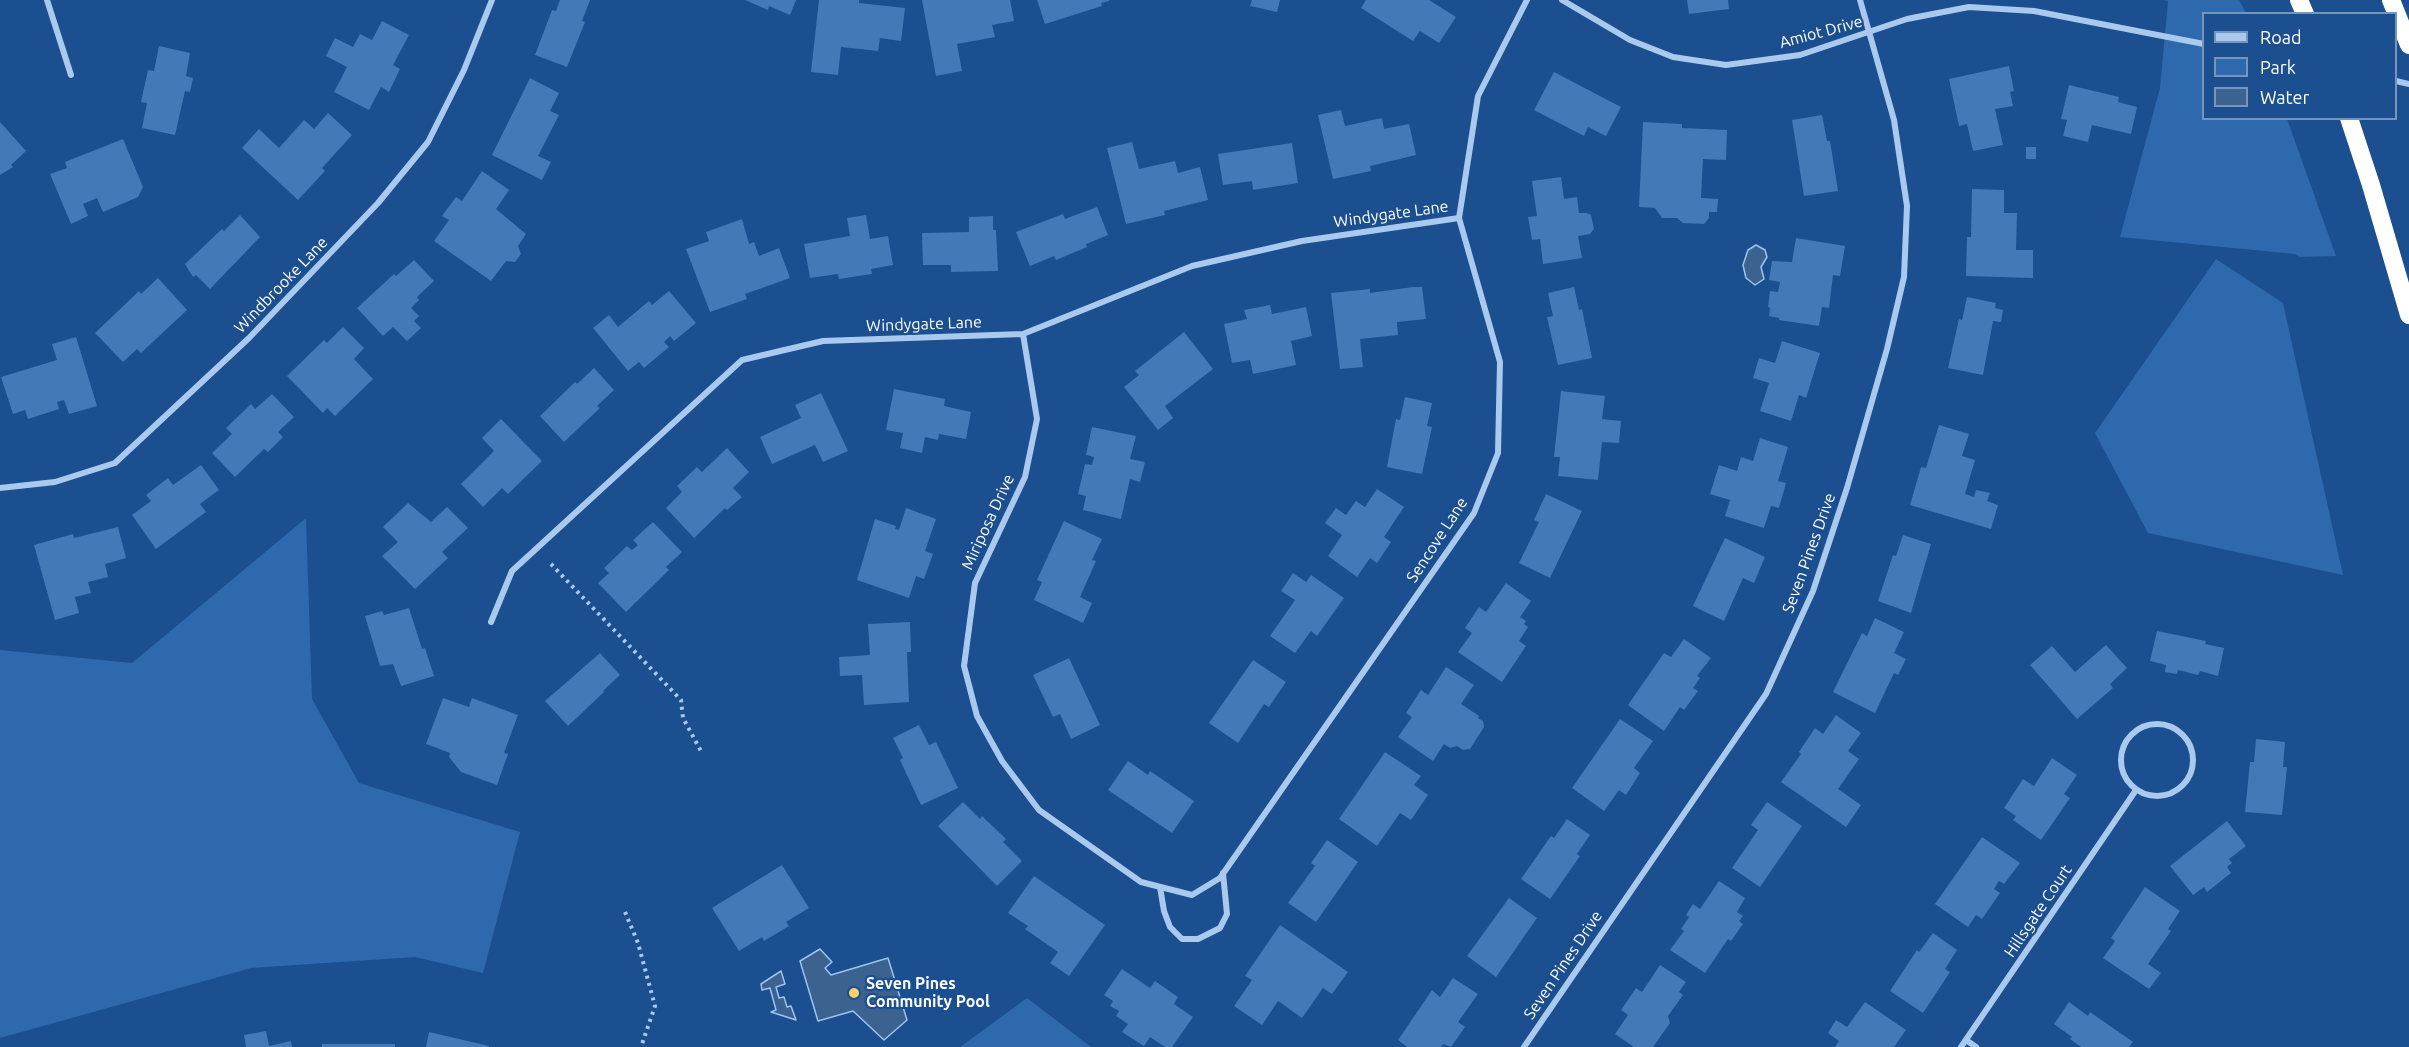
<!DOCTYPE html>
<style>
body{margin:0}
#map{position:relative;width:2409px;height:1047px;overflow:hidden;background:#1b4f8f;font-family:Ubuntu,sans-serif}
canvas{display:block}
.legend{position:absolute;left:2202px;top:12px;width:195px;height:108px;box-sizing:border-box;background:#1b4f8f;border:2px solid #7695bc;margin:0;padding:8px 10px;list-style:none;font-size:18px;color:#fff}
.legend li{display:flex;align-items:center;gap:12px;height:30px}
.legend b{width:30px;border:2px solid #7695bc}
</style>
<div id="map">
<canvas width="2409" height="1047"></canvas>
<ul class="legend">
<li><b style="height:8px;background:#a9c9ee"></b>Road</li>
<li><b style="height:16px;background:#2e69ad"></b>Park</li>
<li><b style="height:16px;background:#3c6290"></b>Water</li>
</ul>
</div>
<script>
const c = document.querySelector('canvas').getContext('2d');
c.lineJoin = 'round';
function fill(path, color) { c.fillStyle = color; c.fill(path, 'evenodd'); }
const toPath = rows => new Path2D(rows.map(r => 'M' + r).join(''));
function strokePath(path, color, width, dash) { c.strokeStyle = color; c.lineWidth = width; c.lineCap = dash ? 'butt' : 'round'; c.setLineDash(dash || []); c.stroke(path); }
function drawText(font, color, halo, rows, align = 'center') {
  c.font = font + ' Ubuntu,sans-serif'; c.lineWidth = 4.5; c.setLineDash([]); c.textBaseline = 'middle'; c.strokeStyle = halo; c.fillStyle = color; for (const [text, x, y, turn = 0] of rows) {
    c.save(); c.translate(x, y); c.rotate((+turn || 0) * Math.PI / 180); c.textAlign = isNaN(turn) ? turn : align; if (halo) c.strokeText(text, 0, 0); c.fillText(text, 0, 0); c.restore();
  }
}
fill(toPath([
 [2164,0,2239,0,2246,13,2204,14,2204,118,2287,119,2336,256,2300,257,2295,254,2120,237,2160,88,2168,1],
 [2216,259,2283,303,2343,575,2148,533,2095,433],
 [306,518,312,699,359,783,520,832,483,973,415,957,251,968,0,1038,0,650,132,663],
 [1027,998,1091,1047,960,1047]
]), '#2e69ad');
const water = toPath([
 [1756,245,1765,250,1767,257,1761,267,1764,279,1755,285,1746,278,1743,265,1748,250,1756,245],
 [820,949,832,962,825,968,831,975,888,958,907,1020,884,1040,853,1011,818,1021,800,961,820,949],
 [781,971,785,984,776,987,779,998,784,997,787,1007,791,1006,796,1020,771,1012,776,1010,770,988,762,990,761,984,781,971]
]);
fill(water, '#3c6290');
strokePath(water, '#9cc4f0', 1.5);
fill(toPath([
 [560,0,590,0,582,21,585,22,567,67,535,55,552,10,556,11],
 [745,0,796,0,790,15,769,6,768,10],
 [819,0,859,0,859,3,905,8,901,41,880,38,878,51,841,47,838,75,811,72],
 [922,0,1010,0,1014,21,992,25,995,37,957,44,962,71,936,76],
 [1037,0,1109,0,1109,1,1101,3,1102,6,1045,24],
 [1252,0,1280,0,1277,12,1250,6],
 [1366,0,1429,0,1456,17,1439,43,1420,31,1413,41,1361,8],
 [1687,0,1728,0,1729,9,1689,14],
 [382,21,409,35,393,65,400,69,389,92,381,87,369,110,334,92,347,67,326,56,335,38,353,47,360,34,372,40],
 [159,46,190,53,186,76,193,78,190,92,185,91,175,135,142,128,147,103,141,102,148,70,154,71],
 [2009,66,2014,91,2010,92,2013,106,1995,109,2003,145,1973,151,1967,124,1959,126,1949,79],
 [1554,72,1621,107,1606,136,1588,127,1584,136,1534,110],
 [530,78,559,93,550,111,559,115,538,156,551,162,542,180,492,155],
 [2069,85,2119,97,2118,102,2137,107,2131,134,2092,125,2088,142,2063,136,2067,120,2061,119],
 [1341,110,1345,126,1382,118,1384,129,1409,124,1416,155,1370,166,1371,171,1333,179,1318,115],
 [328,113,352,135,322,168,325,171,298,200,242,148,259,129,279,148,304,120,314,129],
 [1822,115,1827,141,1830,141,1838,191,1804,196,1792,120],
 [0,122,26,151,11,165,13,167,0,175],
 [1643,122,1682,124,1682,128,1727,130,1726,160,1703,159,1701,198,1718,199,1717,212,1709,212,1709,218,1704,224,1683,223,1677,218,1662,218,1655,208,1639,207],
 [123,139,143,187,138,197,103,212,97,198,83,204,88,216,71,224,50,174,67,168,65,162],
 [1132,142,1139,169,1175,161,1178,173,1200,167,1208,200,1164,211,1165,215,1126,224,1107,148],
 [1292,143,1298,183,1253,190,1252,181,1223,185,1218,154],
 [2026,147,2036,147,2036,159,2026,159],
 [482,171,509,190,496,209,526,234,518,246,521,254,515,262,506,261,491,281,434,241,449,220,442,216,456,197,462,201],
 [1561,177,1564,199,1577,197,1579,213,1587,213,1591,215,1594,229,1590,234,1578,236,1582,258,1543,264,1540,239,1532,240,1528,217,1537,216,1532,181],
 [1972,189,2004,190,2004,213,2017,213,2016,250,2033,250,2033,278,1966,276,1967,237,1971,237],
 [1097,207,1108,235,1086,244,1087,247,1056,260,1054,256,1030,266,1016,232,1063,214,1065,219],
 [240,215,260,237,210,289,196,275,193,277,185,264,222,229,224,231],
 [866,215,870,239,888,236,893,265,871,269,872,274,839,279,838,274,810,278,804,244,850,236,847,218],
 [993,216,993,230,996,230,998,271,951,272,951,265,923,265,922,233,969,232,969,217],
 [742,219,749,244,754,242,759,256,779,248,790,278,745,294,747,299,710,312,686,249,709,241,706,232],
 [1796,238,1845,246,1840,276,1833,275,1829,308,1822,307,1819,326,1779,320,1779,318,1769,316,1770,308,1768,307,1770,291,1778,292,1780,282,1769,280,1772,261,1792,262],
 [414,260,434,281,417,297,419,300,411,308,419,316,414,321,421,328,407,341,393,327,383,336,357,308,394,274,396,276],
 [158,278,187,310,141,353,137,349,123,362,95,333,139,291,141,294],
 [1413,287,1422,287,1426,319,1397,322,1398,335,1360,339,1363,367,1340,369,1331,293,1370,289,1370,293],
 [1574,287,1579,310,1582,309,1592,358,1558,365,1547,317,1553,316,1548,293],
 [669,291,696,323,674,341,670,336,664,342,669,347,644,368,639,362,628,371,593,328,609,315,618,327,649,301,652,305],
 [1967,297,1996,303,1995,308,2003,310,2001,322,1993,321,1983,375,1948,368,1959,319,1962,320],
 [1270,305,1272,314,1306,307,1312,336,1291,341,1296,365,1253,374,1250,360,1232,363,1224,324,1247,319,1244,310],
 [343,327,364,348,354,359,373,379,335,416,327,408,323,413,287,376,324,340,327,343],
 [1184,332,1213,369,1165,406,1173,418,1158,430,1124,387,1139,375,1135,371],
 [76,337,97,406,69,414,64,400,57,402,59,409,28,419,25,410,13,414,1,377,57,360,52,344],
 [1782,341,1820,353,1806,398,1799,395,1791,421,1760,411,1769,383,1753,378,1759,358,1775,363],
 [594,368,614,390,597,406,600,408,564,442,540,416,575,382,577,384],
 [894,389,945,399,944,406,971,412,966,439,939,434,938,440,925,437,922,453,900,448,903,433,886,430],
 [1561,391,1605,396,1602,419,1621,421,1619,443,1602,442,1598,480,1558,476,1560,457,1554,457],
 [821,393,848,451,823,462,815,445,772,464,760,437,801,418,795,405],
 [272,394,294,417,278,432,283,437,268,452,264,449,235,477,212,453,232,434,226,428,251,404,255,409],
 [1405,397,1432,403,1427,426,1432,427,1422,474,1387,467,1396,419,1400,420],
 [501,419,542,461,508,494,502,488,483,507,461,484,494,451,482,438],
 [1939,425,1969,434,1962,456,1975,460,1965,494,1974,497,1976,490,1990,493,1987,501,1998,505,1991,529,1910,505,1921,467,1926,468],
 [1092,427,1136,436,1130,459,1145,462,1140,482,1130,479,1121,519,1083,510,1086,496,1078,494,1085,464,1092,465,1094,457,1086,455],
 [1760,438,1788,447,1778,481,1786,483,1779,508,1771,506,1764,528,1725,516,1730,500,1710,494,1719,465,1737,471,1741,457,1753,461],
 [727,448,749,472,733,488,742,497,727,510,725,508,694,538,666,508,682,492,677,486,697,467,702,472],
 [201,465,219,490,200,504,206,512,156,549,132,515,151,501,146,495,168,478,173,485],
 [1377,489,1404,507,1384,537,1391,542,1377,563,1370,558,1357,577,1328,556,1342,535,1325,523,1336,508,1346,515,1356,501,1365,507],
 [1546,494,1582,511,1550,578,1519,563,1539,522,1534,520],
 [408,503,431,522,447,507,468,528,442,552,448,558,415,589,382,556,398,542,383,527],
 [906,508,936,519,925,551,933,554,924,579,916,576,909,598,857,580,875,519,896,526,895,529,899,530],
 [1064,521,1102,539,1092,560,1096,561,1080,597,1092,603,1083,623,1034,600,1042,582,1037,580],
 [653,522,682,552,666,567,669,570,626,612,598,583,609,573,604,568,627,546,632,550,638,545,633,540],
 [118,527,126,558,105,564,108,577,88,582,91,593,75,597,79,613,55,620,34,545,73,534,74,538],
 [1903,535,1931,544,1911,613,1878,601,1893,555,1896,556],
 [1725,538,1765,557,1754,583,1743,578,1724,621,1693,606],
 [1293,573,1306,582,1311,575,1344,598,1317,636,1311,631,1295,653,1270,636,1295,600,1281,591],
 [1506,583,1531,601,1520,617,1526,621,1524,624,1528,627,1519,641,1526,646,1502,682,1458,652,1472,633,1465,628,1479,607,1486,612],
 [409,608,422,649,425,648,434,676,401,686,393,664,380,666,365,616,382,611,384,615],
 [1875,618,1904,632,1894,653,1906,659,1898,675,1894,673,1875,713,1833,692,1862,633,1867,636],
 [910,622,911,652,907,652,909,702,864,705,862,675,840,676,839,657,870,655,868,624],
 [2157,631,2206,641,2205,644,2224,648,2218,676,2200,671,2198,675,2178,670,2177,674,2165,672,2166,665,2150,661],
 [1684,639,1711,658,1697,676,1700,678,1693,688,1698,691,1684,710,1680,707,1664,731,1628,705,1664,653,1671,657],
 [2106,645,2127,668,2110,684,2113,688,2077,719,2030,665,2052,646,2075,672],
 [600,653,620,675,603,691,604,692,568,726,545,701],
 [1069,658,1100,725,1071,739,1060,714,1053,717,1033,675],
 [1253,660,1286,682,1269,707,1264,704,1238,743,1209,723],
 [1446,667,1474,685,1461,704,1479,716,1478,718,1483,721,1484,727,1470,749,1463,750,1457,746,1450,748,1444,744,1433,761,1398,737,1412,717,1406,713,1421,690,1428,695],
 [443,698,469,707,472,698,518,715,504,753,508,754,497,785,461,772,449,757,450,753,426,744],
 [1836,715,1861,733,1848,751,1859,759,1838,789,1861,805,1846,827,1781,782,1801,754,1799,752,1815,728,1823,734],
 [1620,719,1653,741,1634,768,1640,773,1626,795,1619,790,1604,811,1572,788],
 [919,725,929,745,936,742,958,788,921,805,900,760,903,758,893,738],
 [2256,739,2285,742,2283,767,2287,767,2282,815,2245,812,2250,762,2254,762],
 [1385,752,1421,776,1414,785,1428,795,1411,820,1400,813,1377,846,1339,819],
 [2052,758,2077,775,2064,794,2070,798,2041,840,2013,820,2016,816,2004,808,2023,779,2034,786],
 [1128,761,1148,775,1150,771,1194,801,1172,833,1108,790],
 [963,802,980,819,982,816,1006,839,1003,842,1022,861,997,886,938,826],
 [1767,802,1802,826,1760,887,1732,868,1758,830,1751,825],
 [1567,819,1590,835,1577,854,1580,856,1550,899,1521,879,1551,836,1554,838],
 [2227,821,2246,846,2229,859,2232,863,2227,867,2231,873,2207,892,2204,887,2193,895,2170,866],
 [1982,837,2020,863,2004,884,1999,881,1994,889,2000,893,1982,919,1976,915,1968,927,1935,904],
 [1327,840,1358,862,1316,922,1288,903,1315,866,1311,863],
 [782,865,809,908,786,922,789,926,764,941,762,937,739,951,712,908],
 [1034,876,1105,925,1069,976,1050,963,1058,952,1025,929,1028,926,1008,913],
 [1719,881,1745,898,1737,912,1743,916,1739,921,1743,924,1731,941,1728,939,1705,973,1670,950,1684,931,1681,929,1689,917,1686,915,1693,904,1700,909],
 [2145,887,2180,911,2168,929,2171,931,2148,964,2161,973,2149,989,2103,958,2115,941,2111,938],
 [1509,898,1537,918,1496,977,1467,956],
 [1280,925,1348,972,1332,994,1323,988,1302,1018,1278,1001,1262,1025,1234,1006,1252,980,1245,976],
 [1933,933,1957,950,1945,969,1950,972,1923,1013,1890,991,1917,950,1919,952],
 [1660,965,1686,982,1679,992,1683,995,1668,1016,1670,1023,1653,1047,1634,1047,1615,1034,1628,1015,1621,1010,1636,988,1642,992],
 [1122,969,1150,988,1155,981,1178,997,1174,1004,1193,1017,1172,1047,1165,1047,1150,1037,1144,1046,1122,1032,1128,1024,1116,1016,1119,1011,1110,1006,1113,1001,1104,995],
 [1453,978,1478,994,1458,1022,1465,1027,1451,1047,1443,1044,1441,1047,1407,1047,1398,1040,1432,990,1440,997],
 [1865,1002,1906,1030,1894,1047,1835,1047,1839,1041,1828,1033,1836,1020,1847,1027],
 [2069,1002,2088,1016,2090,1012,2133,1042,2129,1047,2081,1047,2070,1039,2072,1037,2054,1024],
 [266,1031,269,1046,291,1041,292,1047,246,1047,244,1035],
 [429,1032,489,1046,489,1047,426,1047],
 [322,1044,395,1044,395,1047,322,1047]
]), '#4478b7');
strokePath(toPath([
 [551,564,681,700,683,718,702,753],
 [625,912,638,943,655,1006,641,1047]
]), '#a9c9ee', 4, [3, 4.5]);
strokePath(toPath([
 [47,0,71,75],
 [1562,0,1630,40,1673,57,1726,65,1800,55,1907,19,1969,7,2034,11,2204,44],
 [2396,81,2409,84],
 [1023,334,1037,419,1025,477,975,583,964,666,977,716,1002,761,1039,810,1141,882,1192,895,1220,878,1474,513,1498,453,1500,362,1459,218,1478,96,1527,0],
 [0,488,55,482,115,463,249,338,378,203,428,142,464,70,492,0],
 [491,622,512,571,742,360,823,341,1023,334,1192,266,1302,241,1459,218],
 '2121 760a36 36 0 1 1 72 0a36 36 0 1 1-72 0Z',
 [1160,887,1164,911,1170,927,1182,939,1198,939,1220,928,1227,914,1223,873],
 [1966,1040,1976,1047],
 [1524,1047,1766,694,1813,591,1847,488,1887,349,1904,277,1907,206,1894,120,1860,0],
 [1961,1047,2136,790]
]), '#a9c9ee', 6);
strokePath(toPath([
 [2299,0,2305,14],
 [2391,0,2409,45],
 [2349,118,2371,185,2409,315]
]), '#fff', 18);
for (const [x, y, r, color] of [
 [854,993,6,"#ffd166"]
]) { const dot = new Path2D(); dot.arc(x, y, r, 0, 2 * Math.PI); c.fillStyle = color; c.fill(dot); strokePath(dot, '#1b4f8f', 2); }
drawText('16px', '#fff', '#1b4f8f', [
 ["Amiot Drive",1821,32,-15],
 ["Windygate Lane",1391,214,-8],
 ["Windbrooke Lane",281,285,-46],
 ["Windygate Lane",924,324,-2],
 ["Miriposa Drive",988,522,-65],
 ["Sencove Lane",1437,540,-57],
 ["Seven Pines Drive",1809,553,-70],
 ["Hillsgate Court",2038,911,-56],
 ["Seven Pines Drive",1563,965,-56]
]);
drawText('bold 16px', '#fff', '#1b4f8f', [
 ["Seven Pines",866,984],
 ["Community Pool",866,1002]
], 'left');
</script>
